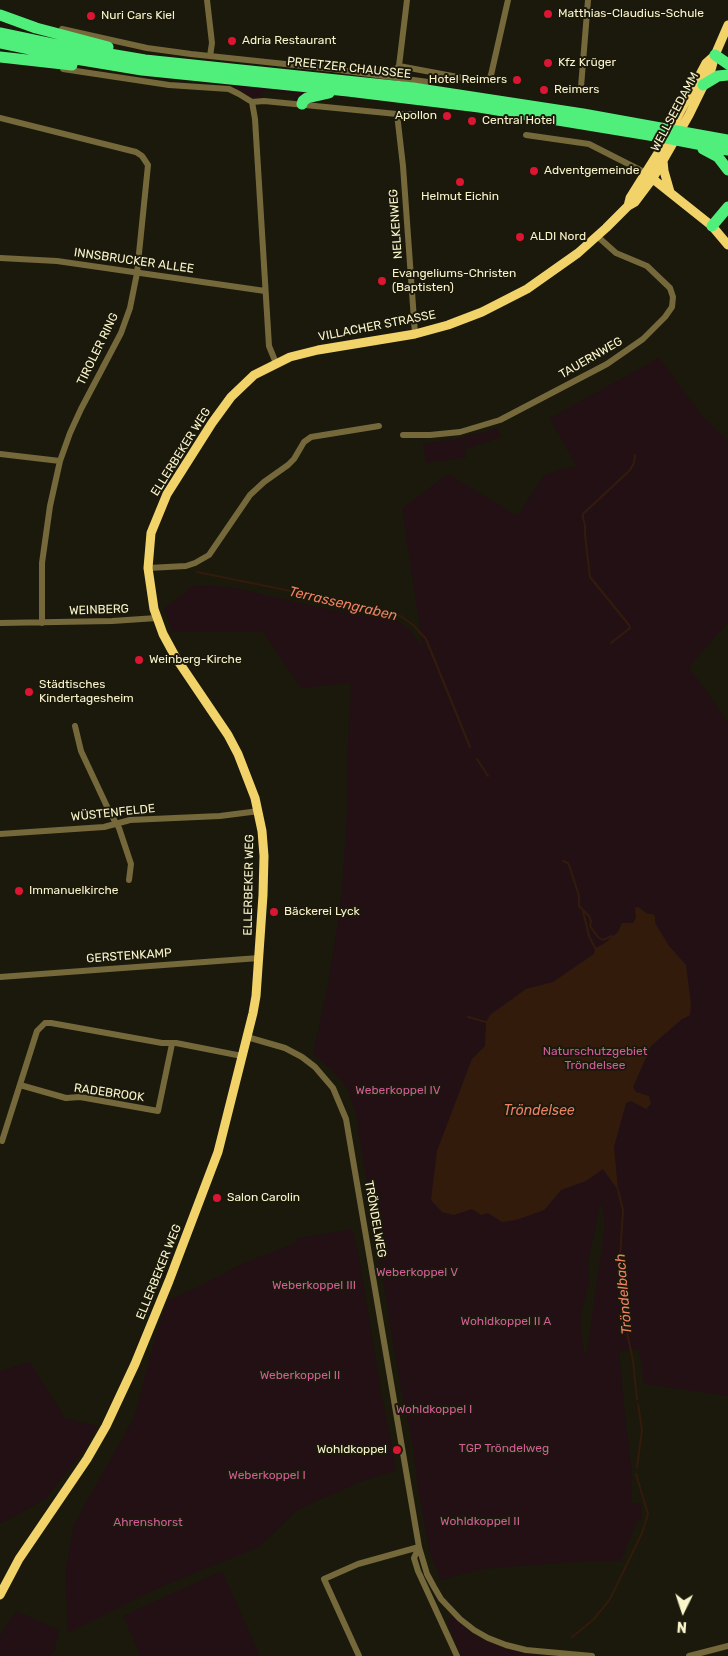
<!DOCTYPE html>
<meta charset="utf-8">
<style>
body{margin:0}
#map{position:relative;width:728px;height:1656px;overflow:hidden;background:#1a190c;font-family:Rubik,sans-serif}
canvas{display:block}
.north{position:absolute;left:658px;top:1586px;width:50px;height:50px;-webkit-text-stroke:4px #1a190c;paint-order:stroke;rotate:184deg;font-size:14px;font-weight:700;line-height:20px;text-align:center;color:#faf4ca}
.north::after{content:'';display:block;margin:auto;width:18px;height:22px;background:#faf4ca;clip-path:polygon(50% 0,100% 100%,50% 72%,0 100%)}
</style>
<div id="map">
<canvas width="728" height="1656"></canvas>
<div class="north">N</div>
</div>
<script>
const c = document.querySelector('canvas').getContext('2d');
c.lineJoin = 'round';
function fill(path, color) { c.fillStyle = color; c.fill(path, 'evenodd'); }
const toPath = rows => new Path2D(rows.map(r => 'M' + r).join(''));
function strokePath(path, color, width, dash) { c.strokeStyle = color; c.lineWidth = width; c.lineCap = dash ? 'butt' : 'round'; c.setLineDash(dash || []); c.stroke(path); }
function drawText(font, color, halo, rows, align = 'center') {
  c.font = font + ' Rubik,sans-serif'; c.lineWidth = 4; c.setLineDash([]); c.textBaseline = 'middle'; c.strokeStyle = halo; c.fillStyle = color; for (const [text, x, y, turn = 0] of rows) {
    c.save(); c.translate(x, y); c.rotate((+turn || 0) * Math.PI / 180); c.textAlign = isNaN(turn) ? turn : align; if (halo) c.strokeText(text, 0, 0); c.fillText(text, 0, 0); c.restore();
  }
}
fill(toPath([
 [227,85,313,92,297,100,294,100,294,94,263,91,262,97,251,97,239,90],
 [659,358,701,414,728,441,728,622,689,667,728,722,728,1396,644,1384,639,1349,619,1351,626,1425,632,1470,631,1502,642,1504,642,1521,637,1521,621,1561,587,1561,482,1569,441,1580,430,1553,418,1489,412,1441,401,1390,355,1111,348,1089,332,1070,313,1054,328,985,342,892,347,812,347,761,351,683,301,688,263,632,173,632,164,609,193,586,203,585,235,588,318,607,397,620,411,631,423,648,402,509,448,474,518,516,544,475,562,469,582,466,576,465,550,418],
 [601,1201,605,1225,587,1353,584,1353,580,1318,589,1283,588,1263],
 [497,427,501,437,466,449,464,436,486,432],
 [463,438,466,458,426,463,423,444],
 [352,1229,359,1256,381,1392,397,1470,362,1481,297,1510,259,1547,158,1588,68,1633,65,1573,74,1524,134,1418,156,1335,168,1300,198,1287,246,1262,296,1243,295,1239],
 [30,1362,65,1418,98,1426,83,1452,44,1500,0,1524,0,1371],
 [222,1571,260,1656,141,1656,123,1616],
 [16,1611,59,1630,55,1650,50,1656,0,1656,0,1636],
 [452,1616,471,1633,485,1641,505,1649,547,1656,461,1656,447,1621]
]), '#231015');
fill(toPath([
 [638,907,648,914,652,914,655,916,655,923,669,946,686,965,691,1004,690,1015,682,1019,651,1046,633,1087,636,1092,649,1096,651,1104,646,1109,631,1101,626,1103,614,1147,618,1190,603,1169,586,1181,561,1190,544,1210,516,1220,502,1222,488,1213,481,1215,472,1209,454,1215,442,1212,431,1200,437,1151,472,1059,485,1046,486,1022,490,1015,526,989,553,982,594,954,595,948,604,944,618,932,622,923,633,923,636,918,635,908]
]), '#331b0c');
strokePath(toPath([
 [197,572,384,610,399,615,413,625,426,639,470,747],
 [611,643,630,628,629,625,590,577,585,535,585,525,583,518,583,514,630,470,634,463,635,455],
 [477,759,488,776],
 [563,861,568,863,571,871,579,896,579,906,589,916,591,921,590,926,598,937,603,940,612,936],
 [583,911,589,936,595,948],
 [468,1017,486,1022],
 [618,1190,623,1210,620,1258,622,1308,633,1361,637,1399],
 [637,1467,642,1430,638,1404],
 [572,1637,593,1620,610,1599,642,1533,648,1514,636,1474]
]), '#331b0c', 2);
strokePath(toPath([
 [207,0,212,43,210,56],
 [62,29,147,48,191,54,332,69,428,82],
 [399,66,407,0],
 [63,69,169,85,229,89,239,94,252,102,264,101,397,114,417,114,429,117],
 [389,76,399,66,479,81,488,80,491,75,508,0],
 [581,87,588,0],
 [252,102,255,119,269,346,276,363],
 [397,114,403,166,415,334],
 [0,118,136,152,142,156,148,165,137,273,130,308,121,333,81,409,70,433,60,461,50,506,42,563,42,623],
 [526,135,589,144,646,173],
 [0,258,57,261,265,291],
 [403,435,430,435,460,432,500,420,607,364,643,339,665,317,672,307,673,297,670,288,647,266,616,253,597,236],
 [0,454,60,461],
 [148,568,186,566,195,563,209,555,250,495,264,482,288,465,294,459,304,442,311,437,379,426],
 [0,623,112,621,157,618],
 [75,726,81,751,110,813,119,828,131,864,129,880],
 [0,834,104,827,130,820,220,816,259,811],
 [0,977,259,958],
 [247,1037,285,1048,302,1057,315,1067,333,1088,346,1119,419,1547,427,1574,434,1587,441,1599,460,1619,474,1630,488,1638,506,1645,526,1650,592,1656],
 [20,1085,66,1098,80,1097,158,1111,172,1044],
 [2,1141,37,1031,45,1023,51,1023,162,1043,176,1043,242,1056],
 [419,1547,414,1558,418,1571,457,1656],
 [359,1656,324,1579,358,1564,419,1547],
 [689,1656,728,1646]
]), '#75693b', 6);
strokePath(toPath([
 [663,161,664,171,670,192],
 [648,175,712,226,728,245],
 [628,206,630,198,660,150,706,63,715,55],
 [0,1595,19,1559,87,1459,106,1426,135,1364,169,1281,218,1152,253,1013,256,996,263,895,264,856,262,831,255,798,238,754,228,735,176,658,163,634,154,609,148,568,151,533,167,494,212,423,231,397,254,375,290,357,318,350,415,334,448,325,482,312,527,289,578,253,606,228,628,206,635,202,653,178,689,115,711,70,715,55,728,25]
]), '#f1d36a', 9);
strokePath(toPath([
 [0,15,36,28,108,47],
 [0,33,62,46,145,60,413,88,583,114,728,140],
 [0,43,82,60,142,70,348,91,479,107,661,137,728,150],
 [715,55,728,64],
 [0,57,72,65],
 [703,85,718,76,728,75],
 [302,104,303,101,307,98,329,93],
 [703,149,718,157,728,170],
 [712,226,728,207]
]), '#50ef7c', 11);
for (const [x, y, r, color] of [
 [548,14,5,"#db1532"],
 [91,16,5,"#db1532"],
 [232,41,5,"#db1532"],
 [548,63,5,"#db1532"],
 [517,80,5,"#db1532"],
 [544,90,5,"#db1532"],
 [447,116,5,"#db1532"],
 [472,121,5,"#db1532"],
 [534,171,5,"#db1532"],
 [460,182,5,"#db1532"],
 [520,237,5,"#db1532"],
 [382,281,5,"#db1532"],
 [139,660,5,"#db1532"],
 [29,692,5,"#db1532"],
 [19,891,5,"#db1532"],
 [274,912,5,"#db1532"],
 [217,1198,5,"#db1532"],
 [397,1450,5,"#db1532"]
]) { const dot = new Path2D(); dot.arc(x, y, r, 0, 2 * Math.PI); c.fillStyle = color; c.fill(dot); strokePath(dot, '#1a190c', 2); }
drawText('12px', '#faf4ca', '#1a190c', [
 ["Matthias-Claudius-Schule",558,14],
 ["Nuri Cars Kiel",101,16],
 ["Adria Restaurant",242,41],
 ["Kfz Krüger",558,63],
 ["Hotel Reimers",507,80,"right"],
 ["Reimers",554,90],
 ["Apollon",437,116,"right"],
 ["Central Hotel",482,121],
 ["Adventgemeinde",544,171],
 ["Helmut Eichin",460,197,"center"],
 ["ALDI Nord",530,237],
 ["Evangeliums-Christen",392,274],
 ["(Baptisten)",392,288],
 ["Weinberg-Kirche",149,660],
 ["Städtisches",39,685],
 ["Kindertagesheim",39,699],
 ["Immanuelkirche",29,891],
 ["Bäckerei Lyck",284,912],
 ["Salon Carolin",227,1198],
 ["Wohldkoppel",387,1450,"right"]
], 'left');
drawText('12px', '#faf4ca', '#1a190c', [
 ["PREETZER CHAUSSEE",349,68,6],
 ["WELLSEEDAMM",675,112,-62],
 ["NELKENWEG",396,224,-94],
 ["INNSBRUCKER ALLEE",134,261,8],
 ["VILLACHER STRASSE",377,326,-11],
 ["TIROLER RING",98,349,-64],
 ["TAUERNWEG",591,358,-30],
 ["ELLERBEKER WEG",181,452,-58],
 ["WEINBERG",99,610,-2],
 ["WÜSTENFELDE",113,813,-6],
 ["ELLERBEKER WEG",249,885,-89],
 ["GERSTENKAMP",129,956,-4],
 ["RADEBROOK",109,1093,8],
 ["TRÖNDELWEG",375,1219,80],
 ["ELLERBEKER WEG",159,1272,-68]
]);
drawText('12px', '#d25e98', '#1a190c', [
 ["Naturschutzgebiet",595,1052],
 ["Tröndelsee",595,1066],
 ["Weberkoppel IV",398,1091],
 ["Weberkoppel V",417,1273],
 ["Weberkoppel III",314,1286],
 ["Wohldkoppel II A",506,1322],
 ["Weberkoppel II",300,1376],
 ["Wohldkoppel I",434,1410],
 ["TGP Tröndelweg",504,1449],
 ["Weberkoppel I",267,1476],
 ["Wohldkoppel II",480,1522],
 ["Ahrenshorst",148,1523]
]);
drawText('italic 14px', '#f08062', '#1a190c', [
 ["Terrassengraben",343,604,13],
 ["Tröndelsee",539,1111],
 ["Tröndelbach",624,1294,-95]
]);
</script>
